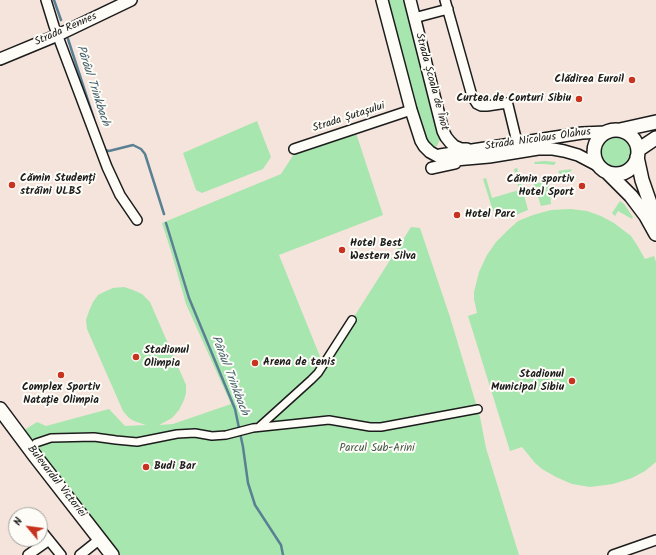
<!DOCTYPE html>
<meta charset="utf-8">
<style>
body{margin:0}
#map{position:relative;width:656px;height:555px;overflow:hidden;background:#f5e4db;font-family:Kalam,sans-serif}
canvas{display:block}
.north{position:absolute;left:8px;top:507px;width:40px;height:40px;box-sizing:border-box;background:#fdfcf7;border:1px solid #a3a29f;border-radius:50%;rotate:299deg;font-size:11px;font-weight:700;line-height:16px;text-align:center;color:#1c1c1c}
.north::after{content:'';display:block;margin:auto;width:14px;height:18px;background:#c8321e;clip-path:polygon(50% 0,100% 100%,50% 72%,0 100%)}
</style>
<div id="map">
<canvas width="656" height="555"></canvas>
<div class="north">N</div>
</div>
<script>
const c = document.querySelector('canvas').getContext('2d');
c.lineJoin = 'round';
function fill(path, color) { c.fillStyle = color; c.fill(path, 'evenodd'); }
const toPath = rows => new Path2D(rows.map(r => 'M' + r).join(''));
function strokePath(path, color, width, dash) { c.strokeStyle = color; c.lineWidth = width; c.lineCap = dash ? 'butt' : 'round'; c.setLineDash(dash || []); c.stroke(path); }
function drawText(font, color, halo, rows, align = 'center') {
  c.font = font + ' Kalam,sans-serif'; c.lineWidth = 4; c.setLineDash([]); c.textBaseline = 'middle'; c.strokeStyle = halo; c.fillStyle = color; for (const [text, x, y, turn = 0] of rows) {
    c.save(); c.translate(x, y); c.rotate((+turn || 0) * Math.PI / 180); c.textAlign = isNaN(turn) ? turn : align; if (halo) c.strokeText(text, 0, 0); c.fillText(text, 0, 0); c.restore();
  }
}
fill(toPath([
 [386,0,403,0,440,139,437,146,433,148,425,144],
 [257,121,271,157,263,169,202,193,196,190,183,153],
 [356,133,383,215,279,255,321,359,352,320,411,227,420,228,450,317,480,417,486,448,519,555,112,555,18,434,37,422,46,426,109,409,125,426,146,425,134,421,129,418,123,411,87,329,86,320,89,311,93,302,98,295,104,292,113,288,124,287,133,290,142,294,150,302,186,385,186,393,184,400,179,410,172,418,159,425,173,424,231,404,186,304,171,251,162,223,281,174,294,154],
 '602 152a14 14 0 1 1 28 0a14 14 0 1 1-28 0Z',
 [545,161,556,162,554,165,544,164,535,164,534,162],
 [517,168,528,210,506,219,500,209,493,211,483,179,486,178,492,198,519,190,514,169],
 [572,169,564,182,558,171],
 [549,180,551,204,541,206,534,184],
 [620,201,624,204,633,217,632,219,618,211,615,216,612,213],
 [571,209,587,211,601,216,614,223,631,236,637,245,645,259,654,256,656,262,656,462,645,471,632,478,613,484,590,487,572,484,556,477,542,469,535,463,522,447,510,451,468,316,477,313,474,299,474,292,479,272,487,255,496,242,507,231,518,221,533,215,551,210]
]), '#a7e6ae');
strokePath(toPath([
 [54,0,61,20],
 [68,39,94,119],
 [104,148,105,150,109,151,133,145,141,149,145,154,164,214],
 [166,223,189,298,235,409,243,447,248,483,255,505,281,545,283,555]
]), '#598193', 2.5);
const pedestrian = toPath([
 [259,427,311,380,318,373,352,320],
 [36,443,51,438,94,437,116,440,137,442,177,434,195,433,212,436,226,435,253,428,329,420,370,427,381,427,478,409]
]);
const minor = toPath([
 [46,0,54,26,107,167,120,195,137,220],
 [445,0,472,96,477,104,481,106,487,106,507,103,508,105,517,142],
 [414,18,448,9],
 [294,149,411,110],
 [40,529,61,555],
 [28,555,49,540],
 [80,555,100,539],
 [613,555,656,540]
]);
const tertiary = toPath([
 [382,0,411,110,421,141,424,146,430,152,441,158,455,160,489,157,538,149,553,149,564,151,578,155,599,166],
 [410,0,443,131,446,137,450,142,454,146,461,149,467,149],
 [0,59,58,35,131,0],
 [440,155,582,133,606,132],
 [432,168,455,163]
]);
const secondary = toPath([
 [620,130,656,122],
 '594 152a22 22 0 1 1 44 0a22 22 0 1 1-44 0Z',
 [638,150,656,138],
 [637,157,642,180,656,220],
 [607,172,631,196,646,216,656,234],
 [0,409,35,456,112,555]
]);
strokePath(pedestrian, '#1c1c1c', 10);
strokePath(minor, '#1c1c1c', 12);
strokePath(tertiary, '#1c1c1c', 14);
strokePath(secondary, '#1c1c1c', 16);
strokePath(pedestrian, '#fdfcf7', 7);
strokePath(minor, '#fdfcf7', 9);
strokePath(tertiary, '#fdfcf7', 11);
strokePath(secondary, '#fdfcf7', 13);
for (const [x, y, r, color] of [
 [632,80,4,"#c8321e"],
 [579,99,4,"#c8321e"],
 [12,185,4,"#c8321e"],
 [582,186,4,"#c8321e"],
 [457,215,4,"#c8321e"],
 [342,250,4,"#c8321e"],
 [136,357,4,"#c8321e"],
 [255,363,4,"#c8321e"],
 [61,375,4,"#c8321e"],
 [572,381,4,"#c8321e"],
 [146,467,4,"#c8321e"]
]) { const dot = new Path2D(); dot.arc(x, y, r, 0, 2 * Math.PI); c.fillStyle = color; c.fill(dot); strokePath(dot, '#fdfcf7', 1.5); }
drawText('11px', '#1c1c1c', '#fdfcf7', [
 ["Strada Rennes",66,30,-24],
 ["Strada Școala de Înot",431,82,75],
 ["Strada Șutașului",349,118,-18],
 ["Strada Nicolaus Olahus",538,140,-8],
 ["Bulevardul Victoriei",56,482,52]
]);
drawText('bold 11px', '#1c1c1c', '#fdfcf7', [
 ["Clădirea Euroil",624,80,"right"],
 ["Curtea de Conturi Sibiu",571,99,"right"],
 ["Cămin Studenți",20,179],
 ["străini ULBS",20,192],
 ["Cămin sportiv",574,180,"right"],
 ["Hotel Sport",574,193,"right"],
 ["Hotel Parc",465,215],
 ["Hotel Best",350,244],
 ["Western Silva",350,257],
 ["Stadionul",144,351],
 ["Olimpia",144,364],
 ["Arena de tenis",263,363],
 ["Stadionul",564,375,"right"],
 ["Municipal Sibiu",564,388,"right"],
 ["Complex Sportiv",61,388,"center"],
 ["Natație Olimpia",61,401,"center"],
 ["Budi Bar",154,467]
], 'left');
drawText('11px', '#465948', '#fdfcf7', [
 ["Parcul Sub-Arini",377,449]
]);
drawText('italic 12px', '#44606b', '#fdfcf7', [
 ["Pârâul Trinkbach",92,86,72],
 ["Pârâul Trinkbach",229,376,69]
]);
</script>
